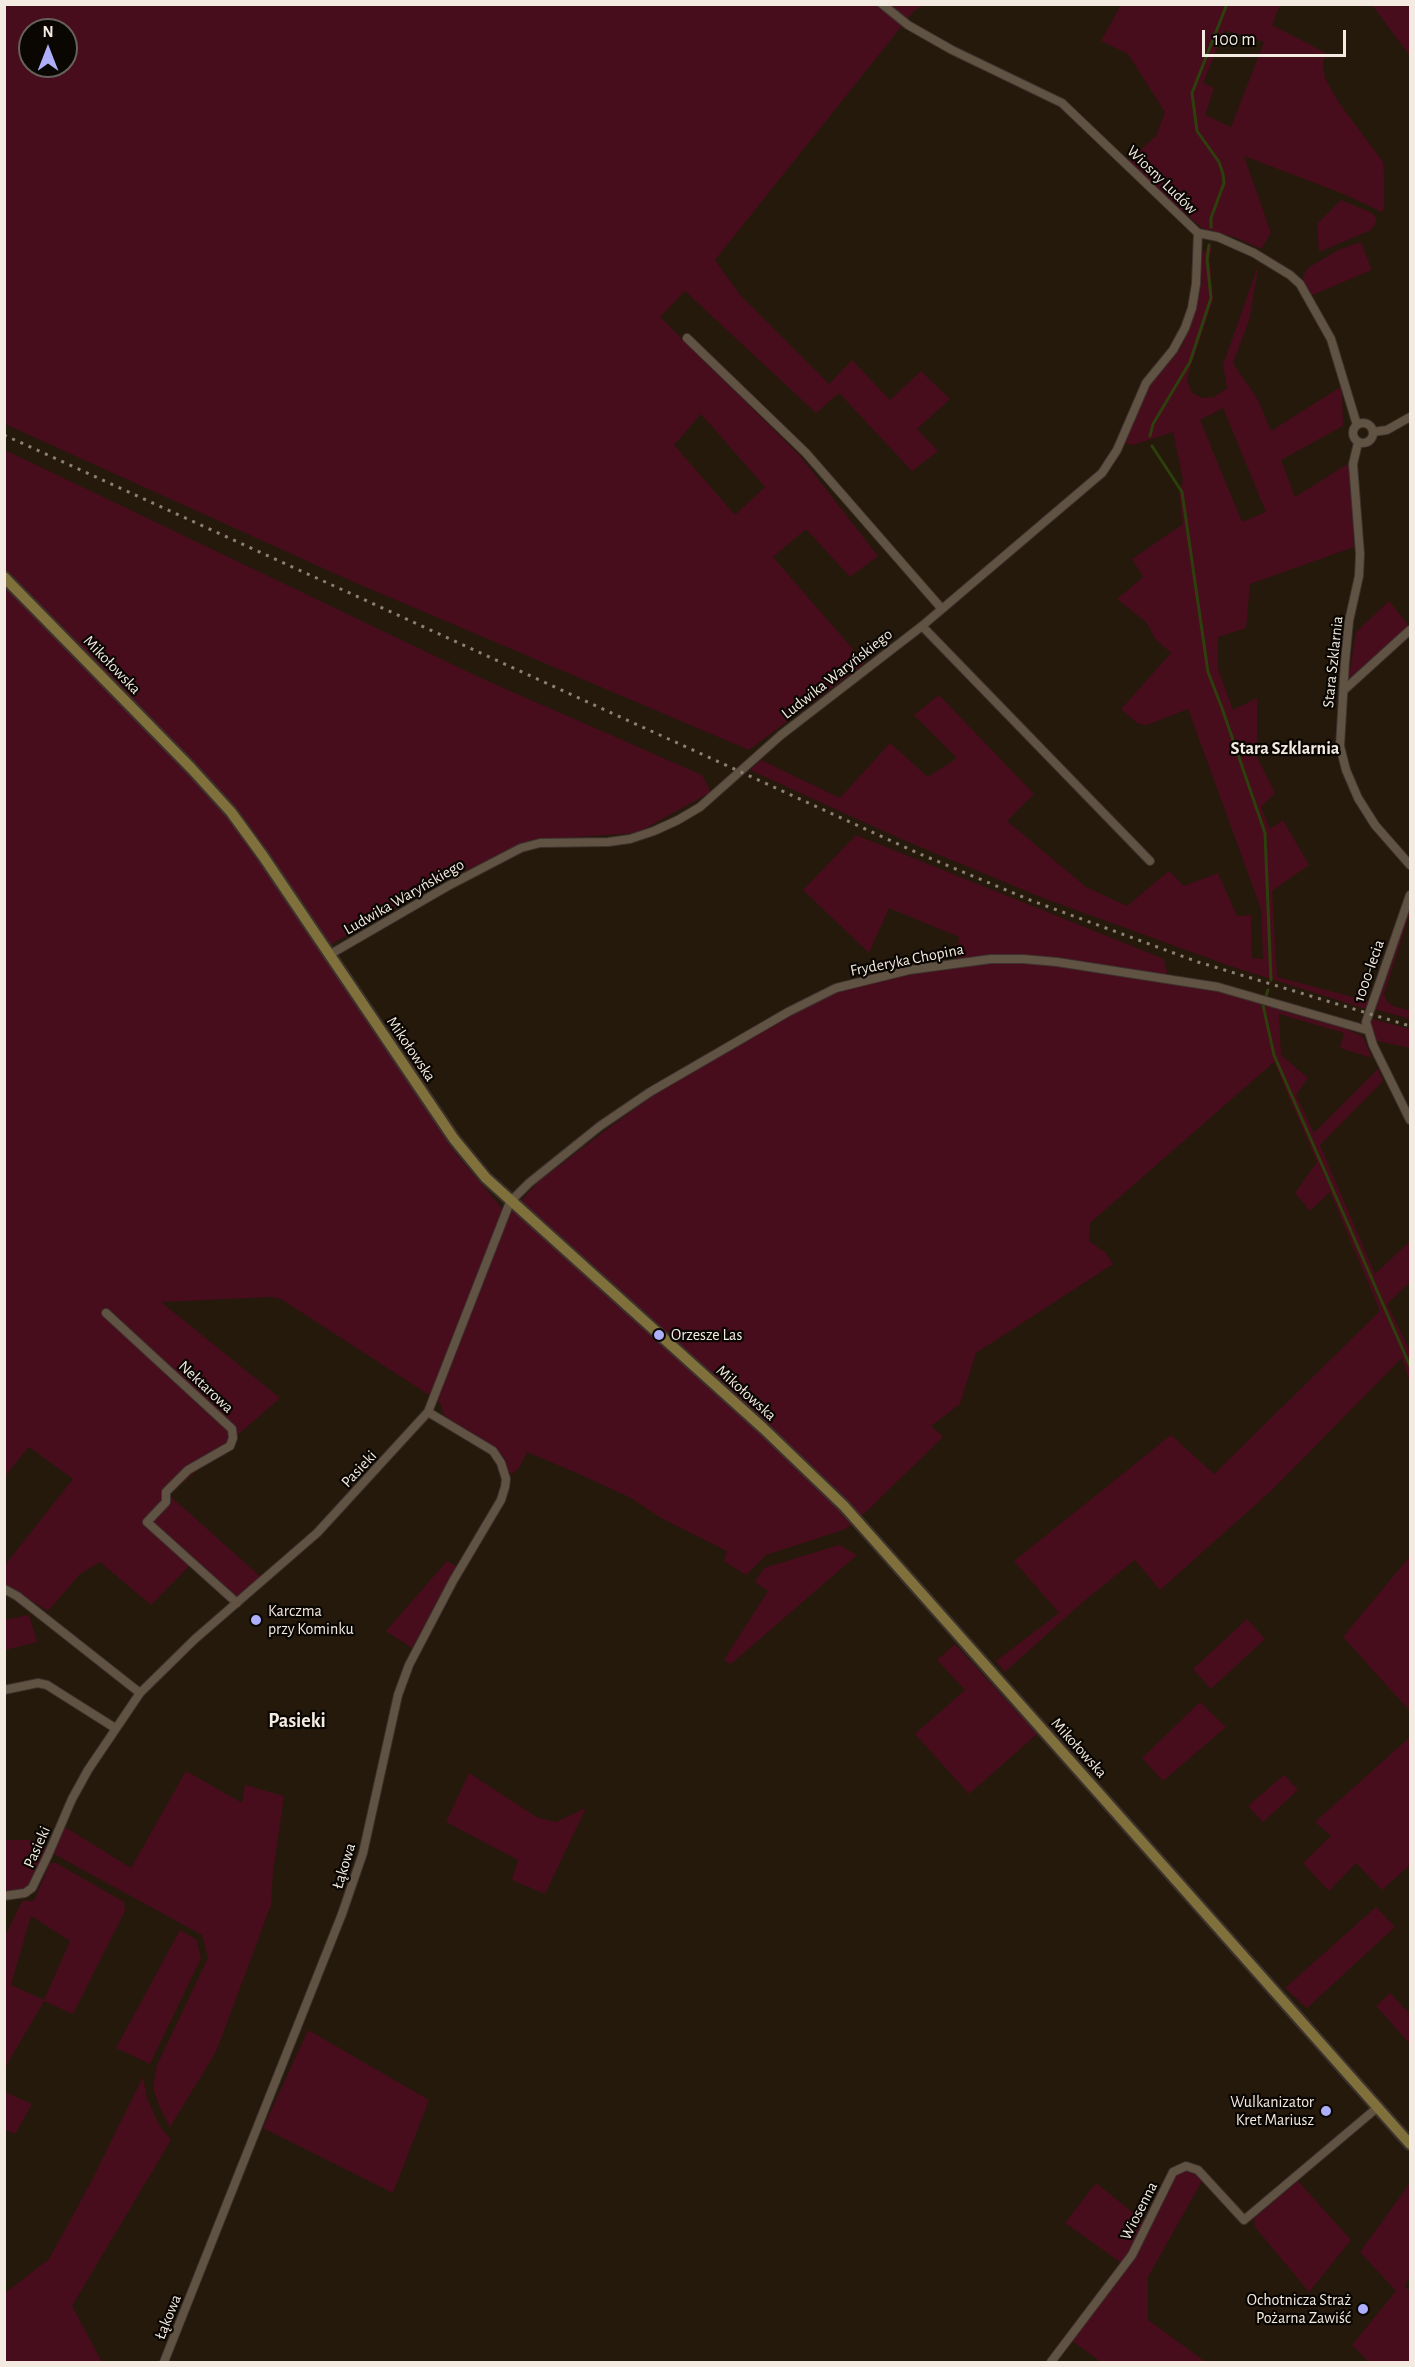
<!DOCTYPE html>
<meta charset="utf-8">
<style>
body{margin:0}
#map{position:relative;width:1415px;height:2367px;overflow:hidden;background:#25190b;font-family:"Alegreya Sans",sans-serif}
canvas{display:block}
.frame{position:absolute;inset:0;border:6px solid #f3eae1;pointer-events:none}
.north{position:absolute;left:18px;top:18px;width:60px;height:60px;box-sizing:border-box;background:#0a0602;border:2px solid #67615b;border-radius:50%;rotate:0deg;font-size:16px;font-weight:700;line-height:24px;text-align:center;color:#f3eae1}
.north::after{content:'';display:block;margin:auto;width:21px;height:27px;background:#adaffb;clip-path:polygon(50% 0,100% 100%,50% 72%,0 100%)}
.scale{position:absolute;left:1202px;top:30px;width:144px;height:27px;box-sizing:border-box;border:3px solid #f3eae1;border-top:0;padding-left:8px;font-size:18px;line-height:21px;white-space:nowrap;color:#f3eae1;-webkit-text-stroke:4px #0a0602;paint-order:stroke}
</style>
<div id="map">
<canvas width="1415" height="2367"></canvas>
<div class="frame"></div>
<div class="north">N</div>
<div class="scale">100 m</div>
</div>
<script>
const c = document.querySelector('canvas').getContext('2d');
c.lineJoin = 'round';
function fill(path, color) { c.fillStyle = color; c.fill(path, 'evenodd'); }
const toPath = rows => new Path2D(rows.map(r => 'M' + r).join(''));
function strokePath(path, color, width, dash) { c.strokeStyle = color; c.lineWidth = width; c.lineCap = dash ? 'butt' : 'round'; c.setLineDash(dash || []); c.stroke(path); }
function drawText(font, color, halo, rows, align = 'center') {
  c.font = font + ' "Alegreya Sans",sans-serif'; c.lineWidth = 4.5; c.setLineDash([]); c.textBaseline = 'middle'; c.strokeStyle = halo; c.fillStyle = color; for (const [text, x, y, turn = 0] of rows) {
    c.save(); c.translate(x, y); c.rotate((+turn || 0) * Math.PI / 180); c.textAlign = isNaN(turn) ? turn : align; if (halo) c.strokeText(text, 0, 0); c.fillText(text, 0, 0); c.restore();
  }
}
fill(toPath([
 [5,5,923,5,913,12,715,260,740,295,829,384,852,360,890,400,921,371,950,399,917,429,938,451,912,471,839,393,816,413,685,291,660,317,801,457,878,556,850,577,806,529,773,557,865,663,749,750,349,580,5,424],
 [30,30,66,30,66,66,30,66],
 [701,414,765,487,735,515,674,445],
 [1121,5,1280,5,1272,25,1326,53,1323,63,1325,78,1337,100,1383,162,1384,177,1384,208,1382,212,1346,195,1244,156,1271,233,1261,249,1237,238,1202,228,1127,162,1156,136,1165,112,1128,54,1101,41],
 [1225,30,1264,42,1231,127,1205,115,1214,88,1203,83],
 [1372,5,1410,5,1410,56],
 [1341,200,1372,213,1376,218,1376,223,1371,230,1319,252,1317,224],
 [1361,242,1372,270,1312,295,1304,282,1303,276,1308,268,1338,250],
 [1212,244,1210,259,1213,300,1187,378,1191,392,1202,398,1214,397,1227,388,1223,365,1259,263,1249,321,1233,363,1258,400,1271,431,1342,386,1343,426,1281,460,1295,497,1349,463,1354,547,1250,584,1246,628,1218,637,1218,669,1233,710,1257,698,1257,757,1275,793,1261,807,1270,829,1283,820,1309,865,1272,891,1277,977,1368,1001,1366,1009,1230,966,1043,898,901,839,750,770,761,760,840,798,890,743,928,777,957,758,914,715,939,695,1034,794,1007,821,1086,887,1127,906,1169,871,1184,886,1218,873,1237,916,1251,915,1252,958,1263,959,1261,909,1188,709,1147,725,1137,723,1121,709,1171,653,1156,640,1146,622,1117,599,1143,577,1132,559,1183,524,1179,493,1183,480,1173,432,1133,445,1125,443,1136,410,1153,379,1182,346,1196,306,1202,277,1201,254],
 [1223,408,1266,512,1242,522,1200,420],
 [5,450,483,679,702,775,711,792,637,833,531,840,421,891,322,950,456,1154,508,1215,538,1182,606,1130,651,1097,748,1039,820,999,856,984,955,967,959,937,889,908,869,953,803,890,856,835,1164,959,1169,982,1217,990,1343,1027,1363,1037,1372,1058,1340,1048,1344,1033,1279,1014,1281,1055,1308,1078,1296,1095,1314,1133,1378,1069,1383,1081,1320,1145,1375,1274,1410,1241,1410,1282,1387,1304,1410,1351,1410,1383,1402,1358,1272,1490,1160,1590,1135,1560,1084,1601,1005,1672,996,1661,1059,1613,1014,1561,1171,1435,1214,1474,1380,1311,1330,1192,1310,1211,1295,1193,1317,1162,1274,1062,1090,1223,1089,1241,1106,1253,1113,1264,976,1353,960,1404,931,1426,943,1437,868,1510,846,1529,766,1555,746,1575,724,1561,727,1551,661,1518,631,1498,579,1474,527,1452,519,1468,512,1474,507,1470,506,1460,495,1447,444,1416,440,1402,281,1299,270,1297,161,1302,280,1398,169,1495,261,1577,238,1598,195,1560,151,1605,100,1562,80,1574,48,1611,5,1585,5,1565,73,1479,29,1447,5,1476],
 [1389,601,1410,627,1354,677,1349,677,1356,632],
 [1410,903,1410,913,1384,994,1387,1002,1393,1006,1410,1011,1410,1019,1374,1009],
 [1372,1019,1410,1029,1410,1048,1377,1041,1372,1031],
 [839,1545,857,1555,731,1664,724,1660,768,1591,755,1582,764,1568],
 [1410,1556,1410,1711,1343,1637],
 [447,1561,456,1566,412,1648,386,1631],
 [29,1615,37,1642,5,1650,5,1620],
 [1247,1619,1265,1639,1211,1689,1193,1669],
 [955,1644,1037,1734,969,1794,915,1734,965,1690,937,1660],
 [1200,1702,1226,1727,1163,1781,1142,1758],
 [1410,1737,1410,1865,1382,1890,1356,1863,1329,1891,1303,1863,1331,1836,1315,1822],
 [186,1771,242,1803,245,1785,284,1796,273,1872,271,1905,216,2052,170,2127,159,2106,153,2087,157,2065,208,1958,202,1935,54,1854,65,1827,131,1868],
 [469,1773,538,1818,556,1822,586,1808,545,1894,512,1880,518,1860,446,1822],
 [1284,1775,1298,1790,1263,1822,1248,1806],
 [4,1840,29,1840,47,1849,28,1887,15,1892,5,1892],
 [50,1863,56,1863,124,1902,125,1911,73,2014,44,2001,5,2068,5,1936,22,1901,34,1901],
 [31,1916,70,1941,44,2000,11,1985],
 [1376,1907,1395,1927,1307,2008,1285,1988],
 [180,1930,196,1939,201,1958,150,2064,116,2048],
 [1390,1993,1410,2014,1410,2044,1376,2006],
 [308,2030,429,2100,393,2193,263,2128],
 [143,2077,147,2098,159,2125,171,2140,72,2306,102,2362,5,2362,5,2293,49,2259,90,2184],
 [5,2092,32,2104,15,2134,5,2130],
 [1184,2169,1195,2173,1202,2181,1148,2277,1148,2320,1206,2362,1101,2362,1071,2340,1128,2267,1175,2175],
 [1298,2181,1351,2240,1309,2292,1255,2227,1254,2218],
 [1096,2183,1145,2222,1123,2264,1065,2223],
 [1410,2183,1410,2276,1405,2286,1410,2291,1410,2362,1369,2362,1352,2345,1396,2291,1360,2252]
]), '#470d1c');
strokePath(toPath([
 [1211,227,1211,218,1224,183,1223,174,1219,162,1197,131,1192,93,1227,4],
 [1150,436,1153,424,1190,362,1211,298,1207,259,1209,245],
 [1152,446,1182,492,1208,672,1222,708,1265,833,1271,980],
 [1266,996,1268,990],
 [1263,1005,1274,1055,1410,1366]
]), '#2c3f0d', 3);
const street = toPath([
 [882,4,908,25,952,50,1062,103,1198,233,1218,237,1254,253,1290,275,1300,284,1331,339,1357,425],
 [687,338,806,453,942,609],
 '1353 433a10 10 0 1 1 20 0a10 10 0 1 1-20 0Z',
 [1373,432,1387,430,1410,417],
 [1358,443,1353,464,1360,554,1359,576,1349,621,1345,662,1340,746,1346,770,1358,798,1375,825,1410,865],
 [922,626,1150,861],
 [1344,690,1410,630],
 [1410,895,1366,1022,1373,1045,1410,1120],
 [329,955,448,886,521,848,540,843,608,842,630,839,654,831,678,820,700,807,781,735,922,626,1102,473,1117,450,1146,383,1173,350,1185,328,1192,308,1196,284,1198,233],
 [106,1313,232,1429,233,1438,230,1446,188,1470,166,1492,166,1502,147,1522,237,1603],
 [4,1589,17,1596,140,1693],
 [4,1690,38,1683,47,1685,115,1728],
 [4,1896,25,1893,32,1888,48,1855,72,1799,88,1770,140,1693,195,1639,317,1533,428,1412,510,1202,529,1183,600,1126,650,1092,788,1012,836,988,909,970,991,959,1023,959,1057,962,1218,987,1367,1030],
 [164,2362,342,1914,363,1853,398,1695,409,1665,453,1581,501,1500,505,1487,506,1479,501,1463,493,1451,428,1412],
 [1051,2362,1132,2255,1173,2172,1186,2166,1198,2170,1244,2220,1378,2107]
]);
const secondary = toPath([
 [4,577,191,768,231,812,263,856,454,1139,486,1178,763,1428,844,1506,1410,2144]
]);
strokePath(street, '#3c322d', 10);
strokePath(secondary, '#3c322d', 14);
strokePath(street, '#615343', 8);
strokePath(secondary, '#80703b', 10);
strokePath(toPath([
 [4,435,920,854,1030,900,1198,962,1410,1026]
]), '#8a8074', 3, [3, 6]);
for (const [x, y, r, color] of [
 [659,1335,6,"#adaffb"],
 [256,1620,6,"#adaffb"],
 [1326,2111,6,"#adaffb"],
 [1363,2309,6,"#adaffb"]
]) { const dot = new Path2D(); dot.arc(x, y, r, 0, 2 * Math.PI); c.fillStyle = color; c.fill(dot); strokePath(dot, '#0a0602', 2); }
drawText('16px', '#f3eae1', '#0a0602', [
 ["Wiosny Ludów",1162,180,44],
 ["Stara Szklarnia",1333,662,-84],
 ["Mikołowska",112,665,46],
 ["Ludwika Waryńskiego",837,674,-38],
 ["Ludwika Waryńskiego",404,897,-30],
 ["Fryderyka Chopina",907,960,-11],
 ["1000-lecia",1369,971,-71],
 ["Mikołowska",411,1049,56],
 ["Nektarowa",206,1387,43],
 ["Mikołowska",746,1393,42],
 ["Pasieki",359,1469,-47],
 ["Mikołowska",1079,1748,48],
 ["Pasieki",37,1847,-66],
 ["Łąkowa",344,1866,-73],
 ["Wiosenna",1139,2211,-63],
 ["Łąkowa",168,2317,-68]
]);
drawText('16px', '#f3eae1', '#0a0602', [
 ["Orzesze Las",671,1335],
 ["Karczma",268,1611],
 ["przy Kominku",268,1629],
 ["Wulkanizator",1314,2102,"right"],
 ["Kret Mariusz",1314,2120,"right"],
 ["Ochotnicza Straż",1351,2300,"right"],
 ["Pożarna Zawiść",1351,2318,"right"]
], 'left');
drawText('bold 18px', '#f3eae1', '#0a0602', [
 ["Stara Szklarnia",1285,749]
]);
drawText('bold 20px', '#f3eae1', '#0a0602', [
 ["Pasieki",297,1721]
]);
</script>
